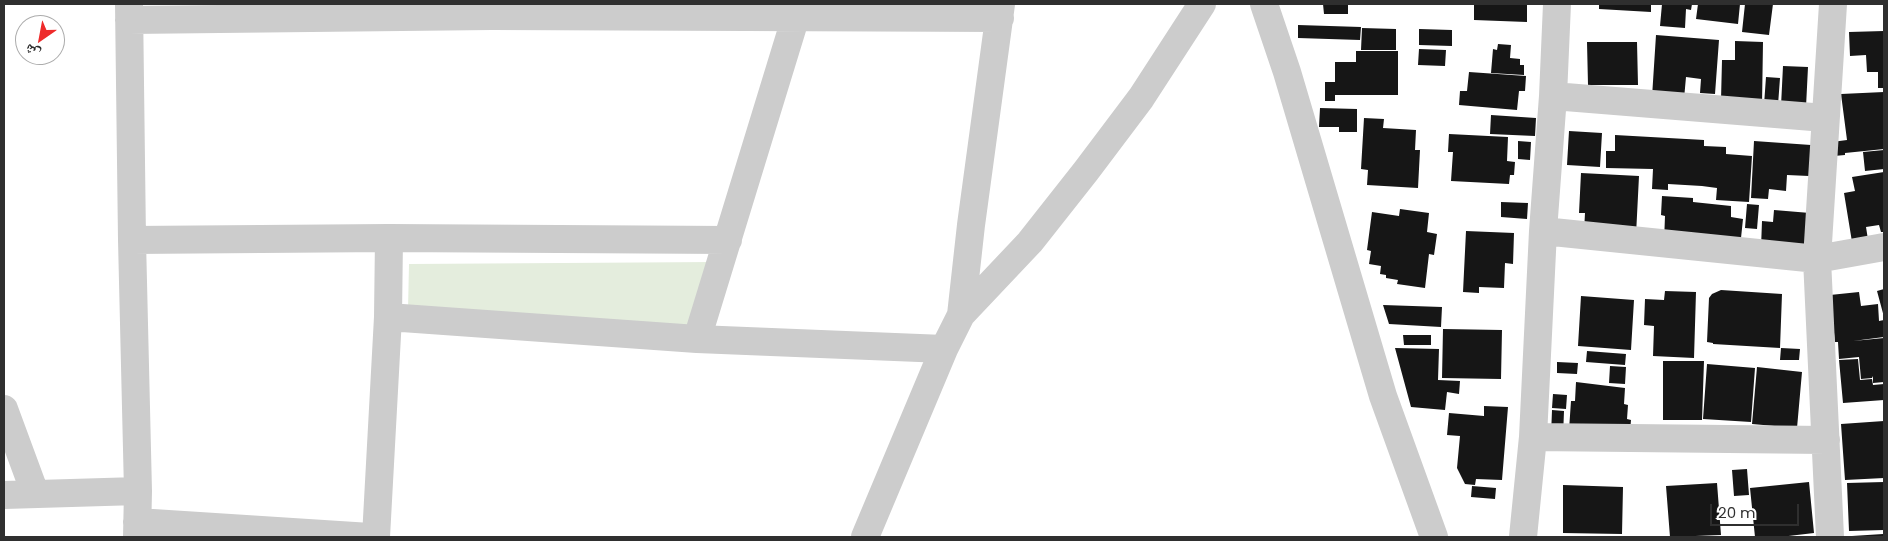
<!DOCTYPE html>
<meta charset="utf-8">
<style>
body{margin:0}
#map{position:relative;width:1888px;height:541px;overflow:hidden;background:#fff;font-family:Poppins,"Noto Naskh Arabic",sans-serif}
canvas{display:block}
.frame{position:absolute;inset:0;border:5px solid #2f2f2f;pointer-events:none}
.north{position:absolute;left:15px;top:15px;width:50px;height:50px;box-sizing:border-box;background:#fff;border:1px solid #acacac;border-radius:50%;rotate:213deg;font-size:14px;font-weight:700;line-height:20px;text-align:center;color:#2f2f2f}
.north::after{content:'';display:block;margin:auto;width:18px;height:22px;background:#ee2a2a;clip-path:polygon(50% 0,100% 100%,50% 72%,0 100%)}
.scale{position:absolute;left:1710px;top:504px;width:89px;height:22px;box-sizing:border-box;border:2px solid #2f2f2f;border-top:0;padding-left:6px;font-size:15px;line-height:18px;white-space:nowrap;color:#2f2f2f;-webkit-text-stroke:4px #fff;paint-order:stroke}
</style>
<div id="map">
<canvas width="1888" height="541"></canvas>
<div class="frame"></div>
<div class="north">ش</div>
<div class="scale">20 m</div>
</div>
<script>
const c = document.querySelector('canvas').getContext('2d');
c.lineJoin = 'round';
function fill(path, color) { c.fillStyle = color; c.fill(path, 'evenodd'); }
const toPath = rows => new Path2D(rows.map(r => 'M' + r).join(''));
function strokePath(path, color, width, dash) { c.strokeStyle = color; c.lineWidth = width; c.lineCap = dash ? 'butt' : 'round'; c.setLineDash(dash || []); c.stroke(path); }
fill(toPath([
 [714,262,692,331,408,310,409,264]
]), '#e4eddd');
fill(toPath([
 [1323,4,1348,4,1348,14,1324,14],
 [1474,4,1527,4,1527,22,1474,20],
 [1599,4,1651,4,1651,12,1599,9],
 [1662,4,1692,4,1691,10,1686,9,1685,28,1660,26],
 [1698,4,1740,4,1738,24,1696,19],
 [1745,4,1773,4,1769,35,1742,32],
 [1298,25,1361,27,1360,40,1298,38],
 [1362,28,1396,29,1396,50,1361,50],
 [1419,29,1452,30,1452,46,1419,45],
 [1884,31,1884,88,1878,88,1878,72,1867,72,1866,55,1850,56,1849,32],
 [1656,35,1719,40,1715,94,1700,93,1701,79,1686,77,1684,99,1652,97],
 [1735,41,1763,42,1762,105,1721,100,1722,60,1735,60],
 [1587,42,1637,42,1638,85,1588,85],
 [1498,44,1511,45,1510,58,1520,59,1520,65,1524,65,1524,75,1491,73,1493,49,1497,50],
 [1419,49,1446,50,1445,66,1418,65],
 [1356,51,1398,51,1398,95,1335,95,1335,101,1325,101,1325,82,1335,82,1335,62,1356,62],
 [1783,66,1808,67,1806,107,1781,106],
 [1469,72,1526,76,1525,91,1519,91,1517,110,1459,105,1460,91,1467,91],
 [1766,77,1780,78,1778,105,1764,105],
 [1884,92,1884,149,1845,153,1845,155,1834,156,1832,142,1847,140,1841,94],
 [1320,108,1357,109,1357,132,1339,132,1339,127,1319,127],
 [1491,115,1536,118,1535,136,1490,134],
 [1364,118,1384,119,1383,128,1416,130,1415,150,1420,150,1418,188,1367,185,1368,170,1361,169],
 [1569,131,1602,133,1600,167,1567,165],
 [1449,134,1508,137,1507,161,1515,162,1514,175,1510,175,1509,184,1451,181,1453,152,1448,152],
 [1615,135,1704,140,1704,146,1726,147,1726,154,1752,156,1749,202,1716,200,1717,188,1702,186,1668,184,1668,190,1652,189,1653,169,1606,168,1606,151,1615,151],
 [1518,141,1531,142,1530,160,1518,159],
 [1754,141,1811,145,1809,176,1787,175,1786,191,1769,189,1768,199,1751,198],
 [1884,150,1884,169,1865,171,1863,152],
 [1884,172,1884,232,1881,232,1879,225,1866,227,1869,246,1853,248,1844,193,1855,191,1852,177],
 [1581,173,1639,176,1636,235,1584,232,1585,213,1579,213],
 [1662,196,1693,198,1693,202,1731,206,1731,217,1743,219,1741,238,1664,242,1665,216,1661,215],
 [1501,202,1528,203,1527,219,1501,217],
 [1747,204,1759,205,1757,229,1745,228],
 [1400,209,1429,213,1427,232,1437,234,1434,255,1429,254,1425,288,1397,284,1398,280,1386,278,1386,275,1380,274,1381,266,1369,264,1371,251,1367,250,1372,212,1399,216],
 [1774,210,1810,213,1809,254,1761,248,1762,221,1773,222],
 [1466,231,1514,233,1513,264,1505,263,1504,288,1479,287,1479,293,1463,292],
 [1884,289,1884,317,1877,291],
 [1721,290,1782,294,1780,348,1713,344,1713,343,1707,342,1709,298,1712,294],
 [1665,291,1696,292,1694,358,1653,356,1654,326,1644,325,1645,299,1664,300],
 [1859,292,1861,306,1878,304,1879,321,1884,320,1884,337,1853,341,1884,338,1884,382,1873,383,1873,376,1872,378,1861,379,1859,357,1839,359,1838,342,1835,342,1830,295],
 [1581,296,1634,300,1631,350,1578,346],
 [1383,305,1442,307,1441,327,1389,324],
 [1443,329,1502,330,1501,379,1442,378],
 [1403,335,1431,335,1431,345,1404,345],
 [1395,348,1439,349,1438,380,1460,381,1459,394,1447,392,1445,410,1411,407],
 [1781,348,1800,349,1799,360,1780,360],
 [1587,351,1626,354,1625,365,1586,362],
 [1858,359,1860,380,1872,379,1873,385,1884,384,1884,400,1843,403,1839,360],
 [1663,361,1704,361,1702,420,1663,420],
 [1557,362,1578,363,1577,374,1557,373],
 [1707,364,1755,368,1751,422,1703,419],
 [1610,366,1626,367,1625,384,1609,383],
 [1757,367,1802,372,1797,428,1752,424],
 [1576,382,1625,388,1624,404,1628,405,1627,419,1631,420,1630,432,1569,430,1571,401,1575,401],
 [1553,394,1567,395,1566,409,1552,408],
 [1484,406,1508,407,1502,480,1476,479,1475,485,1465,484,1457,468,1460,436,1447,435,1449,413,1484,416],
 [1552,410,1564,411,1563,437,1551,436],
 [1884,421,1884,478,1845,480,1841,424],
 [1747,469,1749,495,1734,496,1732,470],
 [1809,482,1814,533,1780,537,1755,537,1750,488],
 [1884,482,1884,530,1849,531,1847,483],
 [1717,483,1721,535,1670,537,1666,486],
 [1563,485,1623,487,1622,534,1563,533],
 [1472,486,1496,488,1495,499,1471,497],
 [1883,534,1883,537,1852,537,1852,536]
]), '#161616');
strokePath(toPath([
 [129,4,132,240,138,491,137,537],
 [1264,4,1287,72,1383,396,1434,537],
 [129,20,492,16,1000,18],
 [1553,96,1825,118],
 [1543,231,1817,259,1884,247],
 [132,240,389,238,728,240],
 [961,315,971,225,1001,4],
 [388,317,697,339,944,349],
 [697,339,796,16],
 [4,409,35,493],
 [1533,437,1826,440],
 [4,495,138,491],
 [137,522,370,537],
 [376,537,388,317,389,238],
 [865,537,944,349,961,315,1030,242,1086,171,1141,98,1202,4],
 [1523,537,1533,437,1543,231,1553,96,1557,4],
 [1830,537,1817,259,1833,4]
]), '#ccc', 28);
</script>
